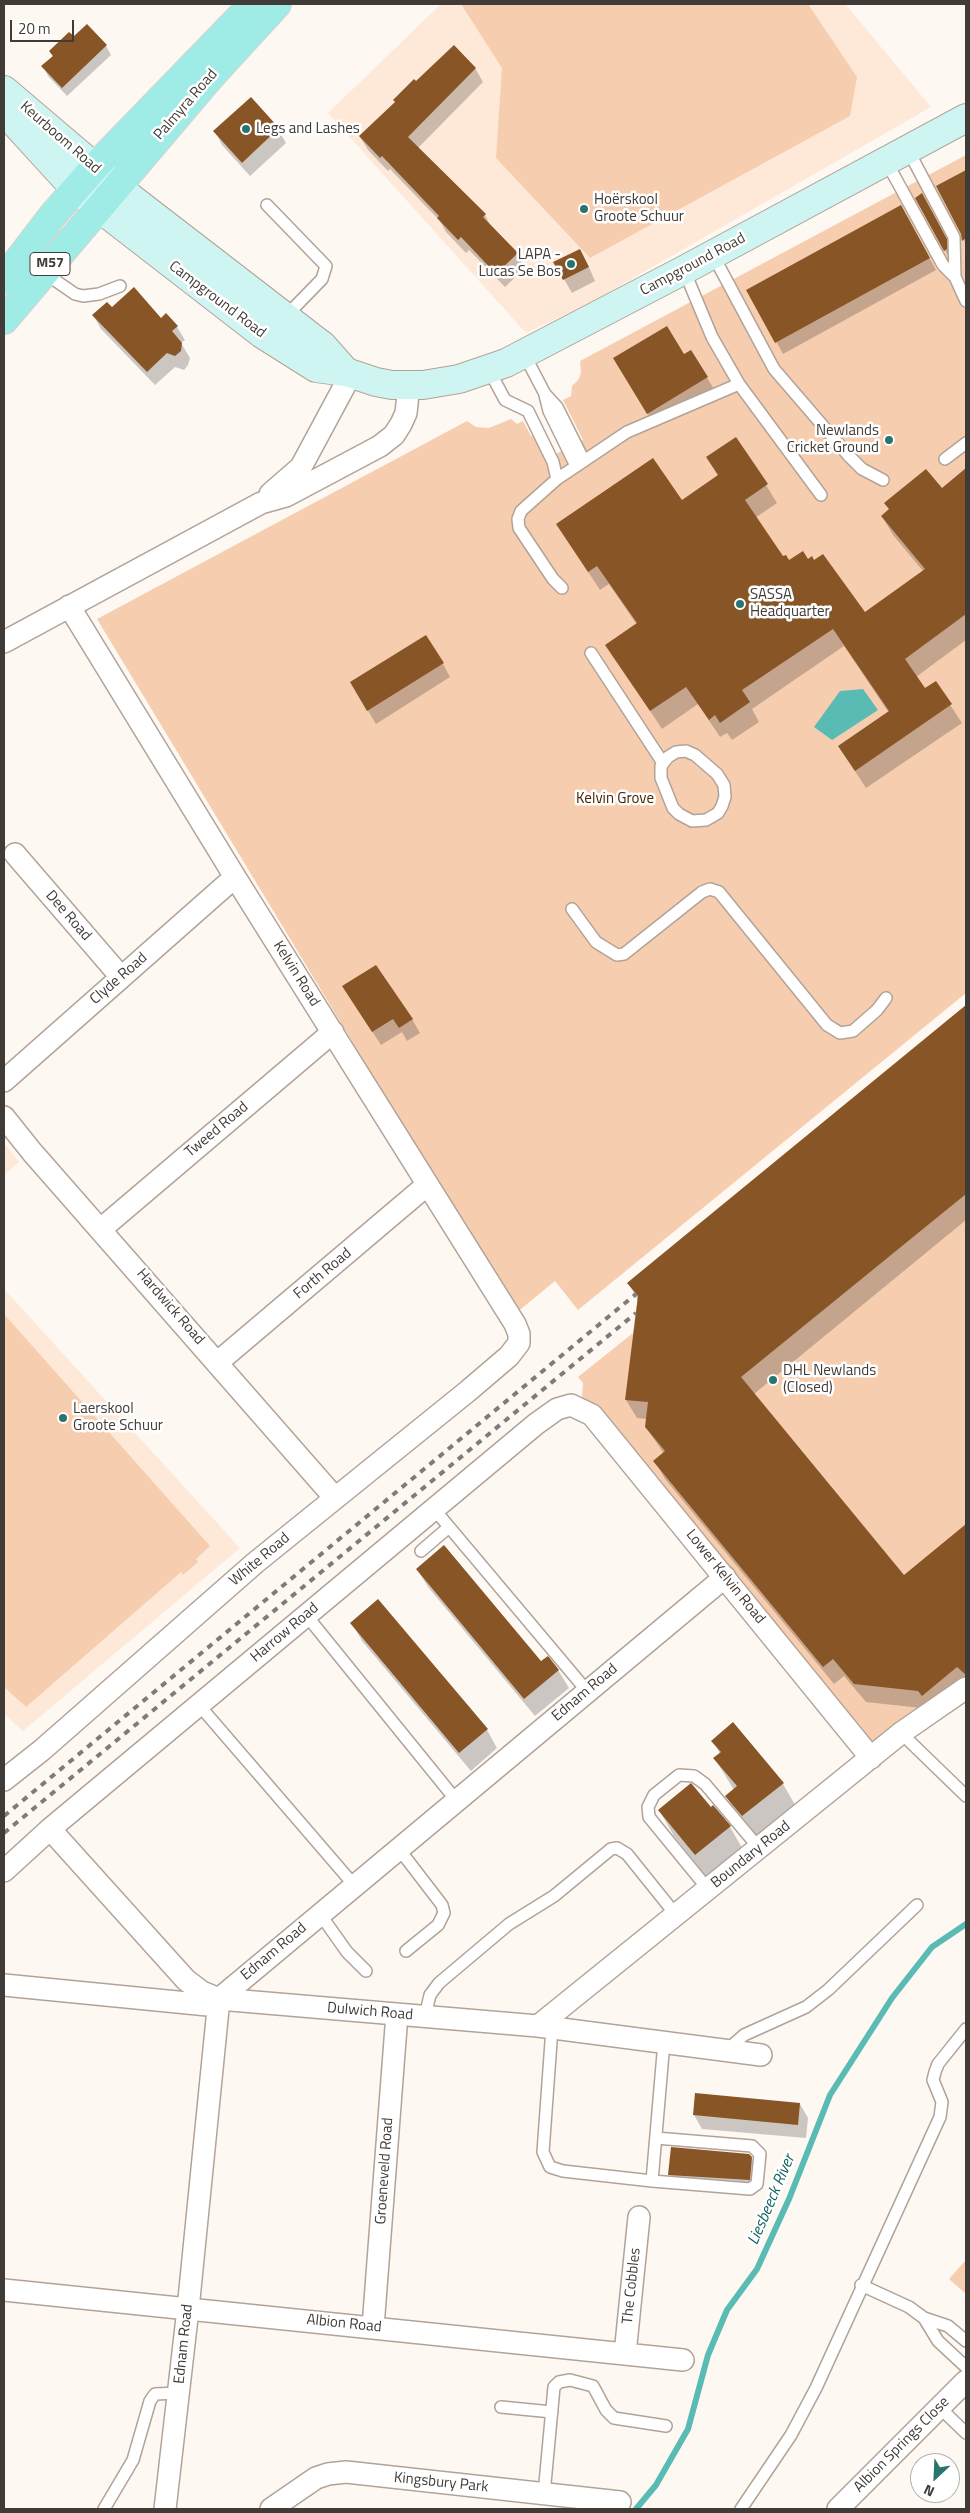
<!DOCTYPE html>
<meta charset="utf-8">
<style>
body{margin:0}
#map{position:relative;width:970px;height:2513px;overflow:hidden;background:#fef8f3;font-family:"Titillium Web",sans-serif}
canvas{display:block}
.frame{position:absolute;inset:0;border:5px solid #413b37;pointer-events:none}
.north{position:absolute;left:910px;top:2453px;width:50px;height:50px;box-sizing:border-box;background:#fff;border:1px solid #b3b1af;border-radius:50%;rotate:205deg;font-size:14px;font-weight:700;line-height:20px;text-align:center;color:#413b37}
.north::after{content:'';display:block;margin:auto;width:18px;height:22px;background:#2a746f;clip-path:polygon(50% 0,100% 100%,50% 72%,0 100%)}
.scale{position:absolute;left:10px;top:20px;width:64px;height:22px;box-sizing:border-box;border:2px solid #413b37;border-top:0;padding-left:6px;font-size:15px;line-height:18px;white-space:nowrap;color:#413b37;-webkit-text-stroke:4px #fff;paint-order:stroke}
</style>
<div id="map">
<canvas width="970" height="2513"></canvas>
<div class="frame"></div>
<div class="north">N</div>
<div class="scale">20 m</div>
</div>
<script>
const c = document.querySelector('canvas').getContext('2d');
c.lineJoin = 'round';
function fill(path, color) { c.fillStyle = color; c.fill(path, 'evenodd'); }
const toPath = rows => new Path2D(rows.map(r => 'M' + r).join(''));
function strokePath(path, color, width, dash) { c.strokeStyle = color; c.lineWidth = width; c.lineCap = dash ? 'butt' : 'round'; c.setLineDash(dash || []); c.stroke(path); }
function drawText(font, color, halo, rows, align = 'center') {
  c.font = font + ' "Titillium Web",sans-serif'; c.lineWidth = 5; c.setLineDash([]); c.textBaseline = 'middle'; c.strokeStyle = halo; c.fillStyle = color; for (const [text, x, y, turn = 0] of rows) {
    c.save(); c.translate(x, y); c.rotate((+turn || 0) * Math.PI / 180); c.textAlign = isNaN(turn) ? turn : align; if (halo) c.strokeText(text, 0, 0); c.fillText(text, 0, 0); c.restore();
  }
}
fill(toPath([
 [441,4,848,4,846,5,931,107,588,304,526,333,328,113],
 [4,1143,19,1162,4,1175],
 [4,1289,240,1548,23,1731,4,1714]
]), '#fee9d8');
fill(toPath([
 [461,4,808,4,857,77,850,116,590,258,496,158,502,68],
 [966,155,966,993,578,1310,555,1281,516,1313,97,619,467,421,476,427,489,428,511,419,517,424,523,421,531,436,543,430,556,454,583,440,563,400,571,396,572,386,579,379,581,372,580,361],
 [966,1005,966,1688,871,1758,581,1409,583,1383,578,1377,633,1333,638,1296,627,1283],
 [4,1314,210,1546,196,1559,198,1562,183,1575,181,1572,26,1707,4,1687],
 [966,2260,966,2294,949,2279]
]), '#f6ceaf');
fill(toPath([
 [863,689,878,710,832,740,814,727,840,691]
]), '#5abbb4');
fill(toPath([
 [74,38,106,46,111,55,67,96,48,76,43,66,53,57,50,51],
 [475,68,483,82,418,148,485,215,493,230,517,254,525,268,505,287,469,250,466,253,446,232,440,221,390,169,388,171,368,150,360,137,416,83],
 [251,99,278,129,286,143,250,176,222,145,215,131],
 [966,171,966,246,962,233,937,187],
 [916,198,927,204,951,249,950,259],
 [908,219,936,270,783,354,748,290],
 [588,265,595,281,572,293,564,279],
 [111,308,177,327,185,340,181,343,190,358,188,365,184,370,175,367,155,385,101,329,93,315],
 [691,351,715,391,656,427,623,373,684,356],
 [708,458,766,485,777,503,755,518,783,558,789,562,808,561,865,614,923,571,893,535,882,516,942,490,966,470,966,640,916,677,924,690,936,683,962,723,866,788,839,747,889,713,844,646,752,709,759,722,732,740,727,733,720,737,698,704,662,729,607,645,637,625,609,584,600,590,557,524,682,502,719,477],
 [443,664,450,677,376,724,359,696],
 [352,1000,412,1019,420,1033,407,1041,402,1032,381,1045],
 [966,1006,966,1220,754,1394,904,1577,966,1526,966,1686,930,1709,866,1702,844,1676,834,1684,665,1479,655,1461,664,1454,646,1427,647,1419,637,1418,626,1400,638,1301,629,1283],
 [417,1569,541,1663,558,1670,569,1688,535,1716,428,1587],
 [352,1623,487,1730,497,1748,471,1771,362,1641],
 [733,1724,783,1784,798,1810,758,1842,741,1822,726,1796,734,1790,715,1759,720,1754,713,1741],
 [659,1810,730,1827,745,1853,710,1881,674,1836],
 [800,2104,808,2118,806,2138,702,2129,694,2115],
 [751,2158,759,2172,757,2193,678,2188,670,2175]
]), '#0003');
strokePath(toPath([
 [636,2509,656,2485,688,2429,708,2355,727,2310,757,2269,789,2199,830,2095,892,1998,932,1947,966,1924]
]), '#5abbb4', 6);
fill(toPath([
 [87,24,107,45,62,88,41,66,53,56,49,51,69,32,74,36],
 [454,45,476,68,408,137,486,214,483,217,518,253,496,274,461,237,458,240,437,218,439,216,382,156,380,158,359,136,395,102,393,100,414,79,416,81],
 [251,97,279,128,242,163,213,131],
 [966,170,966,238,962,241,961,234,936,186],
 [922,193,947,239,947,249,944,251,915,198],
 [901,205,930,258,775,343,746,290],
 [580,249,589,267,563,280,553,262],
 [134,287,161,318,166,313,178,326,172,331,182,343,181,351,175,356,167,353,147,372,92,315,107,302,112,307],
 [667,326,684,354,691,350,708,377,647,414,613,358],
 [736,437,768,484,745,500,783,556,786,555,789,560,803,551,808,559,812,556,814,560,823,554,865,612,925,569,881,516,889,509,884,503,926,469,942,488,966,468,966,614,905,659,925,688,936,681,952,704,855,771,838,746,889,711,833,629,742,690,750,702,720,723,715,715,709,720,686,687,650,711,605,645,637,623,597,566,588,572,556,524,653,458,682,500,718,475,706,457],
 [426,635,444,663,367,711,350,682],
 [376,965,413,1019,399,1028,393,1019,372,1032,342,986],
 [966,1005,966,1194,741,1377,904,1575,966,1524,966,1675,957,1667,922,1696,918,1691,854,1684,833,1659,823,1667,653,1461,665,1451,645,1427,648,1402,625,1400,638,1296,627,1283],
 [444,1545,541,1661,548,1656,559,1670,524,1699,416,1569],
 [378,1599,488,1729,459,1753,350,1623],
 [733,1722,784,1783,742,1816,725,1796,737,1786,713,1758,721,1752,711,1741],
 [691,1783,711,1807,713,1805,731,1826,695,1855,658,1810],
 [695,2093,800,2103,798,2125,693,2115],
 [671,2147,749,2154,752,2157,750,2180,668,2175]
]), '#885527');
const service = toPath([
 [908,150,954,237,955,277],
 [886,161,943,265,955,277,966,301],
 [267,205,326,266,322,279,286,316],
 [713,255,774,369,848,455,862,469,883,480],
 [684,270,712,337,739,384,821,495],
 [43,272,75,294,83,296,99,294,120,286],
 [524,354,545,394,557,407,584,461],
 [489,370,505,400,528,411,553,462,557,479],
 [545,395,549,411,576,466],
 [945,459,966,443],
 [562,588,553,579,519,528,518,519,521,511,557,479,627,432,739,384],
 [591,653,663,763],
 [686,751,695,755,717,774,724,785,725,797,722,806,718,813,706,820,692,821,679,814,673,808,661,778,661,766,668,757,676,752,686,751],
 [572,909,596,942,617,955,624,954,702,892,710,889,719,892,827,1025,840,1033,853,1031,877,1010,886,998],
 [434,1509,587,1691],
 [421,1551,449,1527],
 [306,1615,456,1800],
 [199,1705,354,1885],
 [901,1733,966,1796],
 [399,1849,442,1905,444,1913,438,1925,406,1951],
 [708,1889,649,1817,648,1807,654,1795,679,1775,694,1776,705,1784,759,1848],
 [320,1914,347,1952,366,1971],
 [425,2016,430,1995,439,1983,509,1924,554,1896,611,1849,617,1848,627,1854,676,1915],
 [552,2028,543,2152,550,2167,563,2171,652,2181,750,2189,757,2184,760,2154,752,2146,656,2138],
 [727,2050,744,2035,806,2007,828,1990,917,1905],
 [652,2181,664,2042],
 [861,2285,909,2307,924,2318,948,2326,966,2341],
 [924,2318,938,2341,966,2367],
 [501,2407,552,2412],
 [939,2407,966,2433],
 [544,2494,554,2387,559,2382,570,2380,593,2386,606,2410,614,2418,666,2426],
 [104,2509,133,2460,150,2401,155,2394,179,2393],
 [741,2509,791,2435,816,2388,940,2117,942,2102,933,2080,935,2072,938,2064,966,2029]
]);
const minor = toPath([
 [270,494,301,467,351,374],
 [4,642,261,503,286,496,380,446,394,435,401,424,406,413,409,385],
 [15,854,121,977],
 [4,1081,235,877],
 [4,1117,32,1152,335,1498],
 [101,1229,333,1032],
 [218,1362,427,1185],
 [4,1780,42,1750,255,1563,468,1391,509,1356,519,1343,519,1334,515,1324,235,877,69,606],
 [50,1829,186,1980,202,1992,219,1999,538,2026,761,2055],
 [4,1871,50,1829,536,1424,557,1409,571,1405,592,1415,871,1758],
 [4,1985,218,2006],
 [538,2026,901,1733,966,1688],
 [4,2290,683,2360],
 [373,2327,397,2014],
 [625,2354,639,2217],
 [165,2509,188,2309,219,1999,725,1577],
 [271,2509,316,2478,328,2474,346,2472,620,2502],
 [838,2509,966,2381]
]);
const secondary = toPath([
 [4,90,131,198,323,346,346,372],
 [4,111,76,190,262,334,316,368,346,372,376,382,392,385,423,385,459,379,506,363,684,270,966,118]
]);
const primary = toPath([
 [4,279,53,215,94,168,252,5],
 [4,320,211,76,277,4]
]);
strokePath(service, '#b2a398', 14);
strokePath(minor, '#b2a398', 24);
strokePath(secondary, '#b2a398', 30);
strokePath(primary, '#d5d4d3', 30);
strokePath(service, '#fff', 11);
strokePath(minor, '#fff', 21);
strokePath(secondary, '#cff5f3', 28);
strokePath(primary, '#9fece7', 28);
strokePath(toPath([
 [4,1816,636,1294],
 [4,1833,636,1313]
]), '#817b77', 4, [6, 6]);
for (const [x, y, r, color] of [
 [246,129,5,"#2a746f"],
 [584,209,5,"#2a746f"],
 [571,264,5,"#2a746f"],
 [889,440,5,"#2a746f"],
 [740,604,5,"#2a746f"],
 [773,1380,5,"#2a746f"],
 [63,1418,5,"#2a746f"]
]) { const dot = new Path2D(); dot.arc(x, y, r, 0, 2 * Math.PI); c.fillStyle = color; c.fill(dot); strokePath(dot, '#fff', 2); }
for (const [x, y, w] of [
 [50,264,40]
]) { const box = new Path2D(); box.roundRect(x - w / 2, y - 11.5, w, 23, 4); c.fillStyle = '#fff'; c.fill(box); strokePath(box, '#413b37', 1); }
drawText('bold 14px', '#413b37', null, [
 ["M57",50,264]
]);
drawText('15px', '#413b37', '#fff', [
 ["Palmyra Road",186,105,-49],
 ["Keurboom Road",60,138,41],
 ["Campground Road",693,265,-28],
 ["Campground Road",217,300,37],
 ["Dee Road",68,916,49],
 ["Kelvin Road",296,974,58],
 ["Clyde Road",119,979,-41],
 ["Tweed Road",217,1130,-40],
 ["Forth Road",323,1274,-40],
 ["Hardwick Road",170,1307,49],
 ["White Road",260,1560,-40],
 ["Lower Kelvin Road",725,1577,51],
 ["Harrow Road",285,1633,-40],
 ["Ednam Road",585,1693,-40],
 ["Boundary Road",751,1855,-39],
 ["Ednam Road",274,1952,-40],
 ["Dulwich Road",370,2012,5],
 ["Groeneveld Road",385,2171,-86],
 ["The Cobbles",632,2286,-84],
 ["Albion Road",344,2324,6],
 ["Ednam Road",184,2344,-84],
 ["Albion Springs Close",902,2445,-45],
 ["Kingsbury Park",441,2483,6]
]);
drawText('15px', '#413b37', '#fff', [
 ["Legs and Lashes",256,129],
 ["Hoërskool",594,200],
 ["Groote Schuur",594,217],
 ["LAPA -",561,255,"right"],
 ["Lucas Se Bos",561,272,"right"],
 ["Newlands",879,431,"right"],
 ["Cricket Ground",879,448,"right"],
 ["SASSA",750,595],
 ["Headquarter",750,612],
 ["DHL Newlands",783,1371],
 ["(Closed)",783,1388],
 ["Laerskool",73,1409],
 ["Groote Schuur",73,1426]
], 'left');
drawText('15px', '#472200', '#fff', [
 ["Kelvin Grove",615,799]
]);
drawText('italic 16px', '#12635f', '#fff', [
 ["Liesbeeck River",772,2200,-67]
]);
</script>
